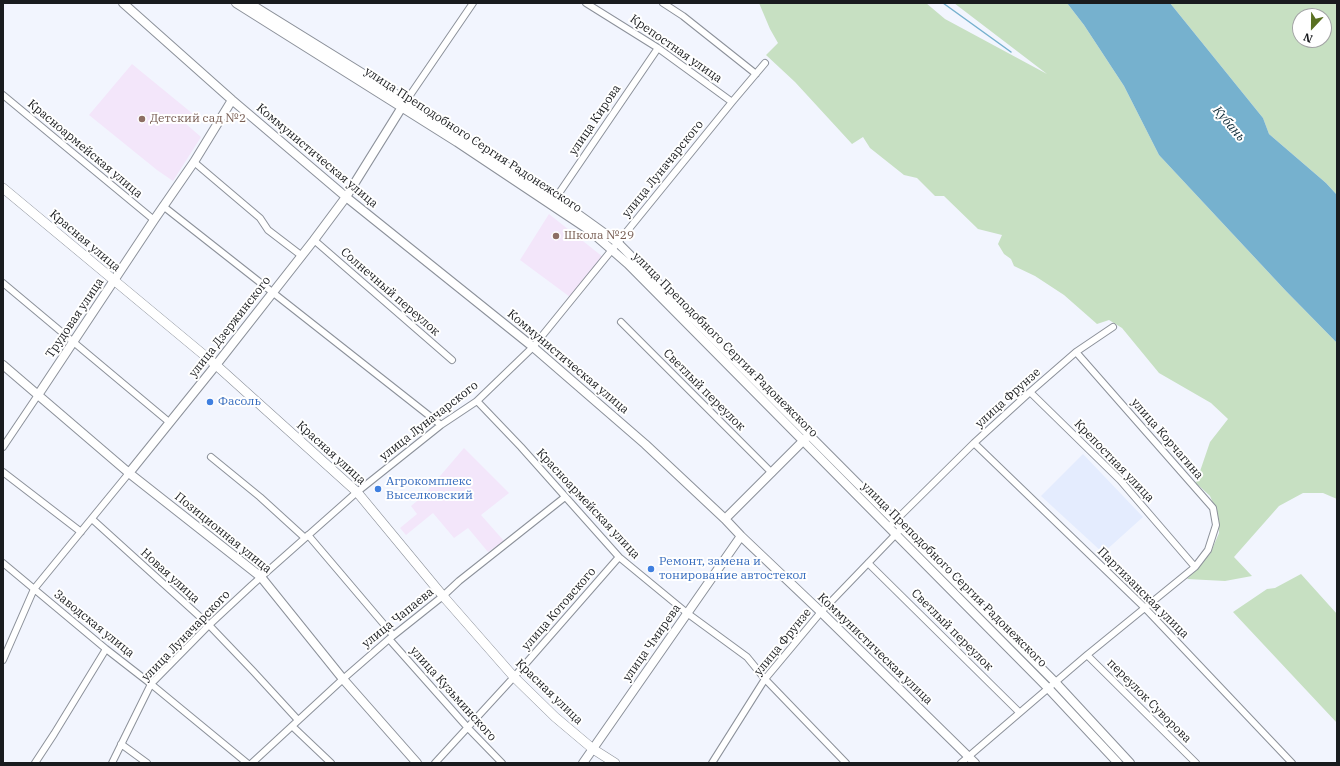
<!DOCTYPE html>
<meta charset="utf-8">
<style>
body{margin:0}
#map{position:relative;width:1340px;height:766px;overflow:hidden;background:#f2f5fe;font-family:"IBM Plex Serif",serif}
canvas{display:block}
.frame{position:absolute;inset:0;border:4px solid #191b1e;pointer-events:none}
.north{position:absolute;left:1292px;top:8px;width:40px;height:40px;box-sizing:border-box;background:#fff;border:1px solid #a3a4a5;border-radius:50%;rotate:202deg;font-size:11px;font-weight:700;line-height:16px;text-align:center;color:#191b1e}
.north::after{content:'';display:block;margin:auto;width:14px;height:18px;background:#597021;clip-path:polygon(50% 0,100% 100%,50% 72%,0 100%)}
</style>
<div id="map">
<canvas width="1340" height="766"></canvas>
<div class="frame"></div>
<div class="north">N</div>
</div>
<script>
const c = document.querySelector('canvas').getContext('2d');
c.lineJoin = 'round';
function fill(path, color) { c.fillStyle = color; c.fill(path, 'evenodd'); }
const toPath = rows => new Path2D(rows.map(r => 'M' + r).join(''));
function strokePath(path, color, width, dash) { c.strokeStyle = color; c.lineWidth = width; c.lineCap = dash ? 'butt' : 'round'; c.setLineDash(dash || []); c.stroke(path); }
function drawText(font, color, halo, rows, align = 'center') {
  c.font = font + ' "IBM Plex Serif",serif'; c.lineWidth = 4; c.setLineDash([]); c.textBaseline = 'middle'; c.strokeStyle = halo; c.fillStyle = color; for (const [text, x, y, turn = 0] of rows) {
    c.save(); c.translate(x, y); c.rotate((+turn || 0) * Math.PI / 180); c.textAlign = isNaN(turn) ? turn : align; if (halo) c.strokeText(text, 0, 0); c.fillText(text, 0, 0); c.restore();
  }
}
fill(toPath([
 [1083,454,1143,517,1103,553,1041,496]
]), '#e4ecfe');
fill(toPath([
 [132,64,193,114,185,123,201,137,173,181,157,170,89,115],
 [549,214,603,257,570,297,520,260],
 [464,448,509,493,481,515,504,541,488,552,468,528,454,538,433,513,406,535,400,528,417,514,411,506,423,496]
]), '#f3e6fa');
fill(toPath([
 [759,3,926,3,945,19,1047,74,954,3,1067,3,1084,25,1124,86,1159,155,1285,290,1337,343,1337,499,1323,493,1303,493,1279,506,1234,557,1252,576,1225,581,1187,579,1210,554,1219,533,1218,514,1210,496,1196,483,1210,442,1228,419,1211,403,1159,373,1122,328,1109,320,1097,324,1064,295,1035,276,1014,266,1011,259,1004,254,998,244,1002,235,978,229,944,196,935,196,917,178,904,175,870,148,863,137,852,144,795,82,766,55,778,43,770,29],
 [1170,3,1337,3,1337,195,1326,183,1269,134,1263,118],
 [1300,16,1324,16,1324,40,1300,40],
 [1301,574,1337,614,1337,723,1233,612,1267,589,1275,588]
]), '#c7e0c2');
fill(toPath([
 [1067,3,1170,3,1263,118,1269,134,1326,183,1337,195,1337,343,1285,290,1159,155,1124,86,1084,25]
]), '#76b1ce');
strokePath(toPath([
 [943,3,1011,52]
]), '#76b1ce', 1.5);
const minor = toPath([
 [586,3,658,48,732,102],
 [663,3,683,16,756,74],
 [3,95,154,220],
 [404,104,473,3],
 [194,162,260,218,268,230,302,256],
 [553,202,658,48],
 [163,206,441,425],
 [314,240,452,360],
 [3,283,169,422],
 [621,322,772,473],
 [1030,392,1120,480,1195,567],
 [477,401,521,447,619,557,687,613,747,657,765,679,846,763],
 [974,443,1144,607,1292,763],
 [3,447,38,395],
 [211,457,260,497,305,538],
 [3,472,81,532],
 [92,519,209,625,253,671,298,720],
 [892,524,974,443,1030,392,1076,352,1113,327],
 [308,535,393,635],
 [3,563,106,649,151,684,247,763],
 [868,563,1019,712],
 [389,639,468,728,502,763],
 [1087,655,1196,763],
 [3,660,34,589,129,473],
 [292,726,331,763],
 [121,744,147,763],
 [35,763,54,734,106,649],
 [112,763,151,684,209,625,252,585,357,492,441,425,477,401,533,347,732,102,765,63],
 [252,763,343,679,389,639,443,596,459,581,565,497],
 [435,763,514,677,619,557],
 [712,763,765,679,821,612,898,532],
 [961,763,1087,655,1195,567,1208,550,1216,525,1213,508,1076,352]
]);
const tertiary = toPath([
 [123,3,232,100,346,197,533,347,645,444,725,519,741,536,821,612,975,763],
 [236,3,457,142,589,230,612,250,628,264,1048,688,1118,763],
 [249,3,407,101,568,207,618,243,1055,682,1130,763],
 [3,365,129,473,261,577,343,679,417,763],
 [38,395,154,220,194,162,232,100],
 [129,473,216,365,314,240,346,197,402,107],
 [725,519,807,437],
 [583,763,741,536]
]);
const secondary = toPath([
 [3,188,216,365,357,492,443,596,514,677,555,717,593,749,615,763]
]);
strokePath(minor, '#8c919a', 8);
strokePath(tertiary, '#8c919a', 10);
strokePath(secondary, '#8c919a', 10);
strokePath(minor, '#fff', 6);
strokePath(tertiary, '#fff', 8);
strokePath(secondary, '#fff', 9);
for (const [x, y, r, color] of [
 [142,119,4,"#8d6e63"],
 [556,236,4,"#8d6e63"],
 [210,402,4,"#3f7fe0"],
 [378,489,4,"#3f7fe0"],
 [651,569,4,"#3f7fe0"]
]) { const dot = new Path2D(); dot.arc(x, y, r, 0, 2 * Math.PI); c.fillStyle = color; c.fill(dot); strokePath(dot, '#fff', 1.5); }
drawText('12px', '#191b1e', '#fff', [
 ["Крепостная улица",676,49,35],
 ["улица Кирова",595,120,-56],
 ["улица Преподобного Сергия Радонежского",473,140,33],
 ["Красноармейская улица",85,149,40],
 ["Коммунистическая улица",317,156,40],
 ["улица Луначарского",663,169,-51],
 ["Красная улица",85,241,40],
 ["Солнечный переулок",390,292,41],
 ["Трудовая улица",75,318,-56],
 ["улица Дзержинского",230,327,-52],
 ["улица Преподобного Сергия Радонежского",725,345,45],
 ["Коммунистическая улица",568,362,40],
 ["Светлый переулок",704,390,45],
 ["улица Фрунзе",1008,398,-42],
 ["улица Луначарского",429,421,-38],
 ["улица Корчагина",1167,439,49],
 ["Красная улица",331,453,42],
 ["Крепостная улица",1114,461,46],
 ["Красноармейская улица",588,504,47],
 ["Позиционная улица",223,533,39],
 ["улица Преподобного Сергия Радонежского",954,575,45],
 ["Новая улица",170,576,42],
 ["Партизанская улица",1143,593,45],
 ["улица Котовского",559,609,-49],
 ["улица Чапаева",398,618,-39],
 ["Заводская улица",94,624,39],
 ["Светлый переулок",952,630,45],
 ["улица Луначарского",186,636,-46],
 ["улица Фрунзе",783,642,-51],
 ["улица Чмирева",652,643,-55],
 ["Коммунистическая улица",875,649,44],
 ["Красная улица",549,692,44],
 ["улица Кузьминского",453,694,48],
 ["переулок Суворова",1149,701,45]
]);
drawText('12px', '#785e54', '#fff', [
 ["Детский сад №2",150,119],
 ["Школа №29",564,236]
], 'left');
drawText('12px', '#366cbe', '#fff', [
 ["Фасоль",218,402],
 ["Агрокомплекс",386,482],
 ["Выселковский",386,496],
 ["Ремонт, замена и",659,562],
 ["тонирование автостекол",659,576]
], 'left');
drawText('italic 13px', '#122f3c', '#fff', [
 ["Кубань",1229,124,49]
]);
</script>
